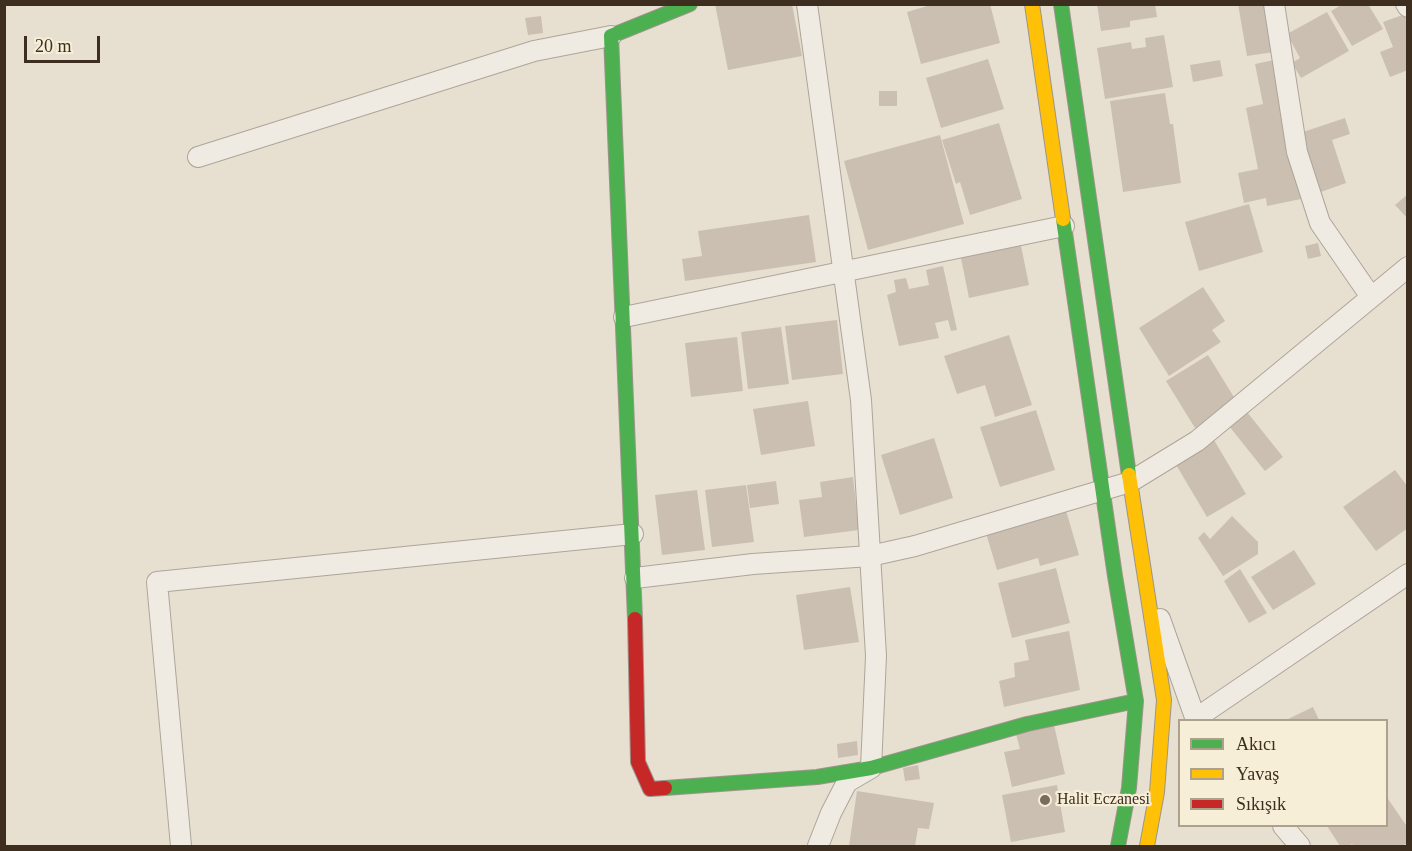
<!DOCTYPE html>
<meta charset="utf-8">
<style>
body{margin:0}
#map{position:relative;width:1412px;height:851px;overflow:hidden;background:#e7e0d1;font-family:Georgia,serif}
canvas{display:block}
.frame{position:absolute;inset:0;border:6px solid #3d2e20;pointer-events:none}
.legend{position:absolute;left:1178px;top:719px;width:210px;height:108px;box-sizing:border-box;background:#f7eed8;border:2px solid #ada18e;margin:0;padding:8px 10px;list-style:none;font-size:18px;color:#3d2e20}
.legend li{display:flex;align-items:center;gap:12px;height:30px}
.legend b{width:30px;border:2px solid #ada18e}
.scale{position:absolute;left:24px;top:36px;width:76px;height:27px;box-sizing:border-box;border:3px solid #3d2e20;border-top:0;padding-left:8px;font-size:18px;line-height:21px;white-space:nowrap;color:#3d2e20;-webkit-text-stroke:4px #f7eed8;paint-order:stroke}
</style>
<div id="map">
<canvas width="1412" height="851"></canvas>
<div class="frame"></div>
<ul class="legend">
<li><b style="height:8px;background:#4caf50"></b>Akıcı</li>
<li><b style="height:8px;background:#ffc107"></b>Yavaş</li>
<li><b style="height:8px;background:#c62828"></b>Sıkışık</li>
</ul>
<div class="scale">20 m</div>
</div>
<script>
const c = document.querySelector('canvas').getContext('2d');
c.lineJoin = 'round';
function fill(path, color) { c.fillStyle = color; c.fill(path, 'evenodd'); }
const toPath = rows => new Path2D(rows.map(r => 'M' + r).join(''));
function strokePath(path, color, width, dash) { c.strokeStyle = color; c.lineWidth = width; c.lineCap = dash ? 'butt' : 'round'; c.setLineDash(dash || []); c.stroke(path); }
function drawText(font, color, halo, rows, align = 'center') {
  c.font = font + ' Georgia,serif'; c.lineWidth = 4.5; c.setLineDash([]); c.textBaseline = 'middle'; c.strokeStyle = halo; c.fillStyle = color; for (const [text, x, y, turn = 0] of rows) {
    c.save(); c.translate(x, y); c.rotate((+turn || 0) * Math.PI / 180); c.textAlign = isNaN(turn) ? turn : align; if (halo) c.strokeText(text, 0, 0); c.fillText(text, 0, 0); c.restore();
  }
}
fill(toPath([
 [715,4,792,4,802,56,728,70],
 [934,4,990,4,1000,43,921,64,907,12],
 [1097,4,1155,4,1157,17,1130,21,1130,27,1101,31],
 [1238,4,1266,4,1274,52,1247,56],
 [1343,4,1368,4,1383,29,1352,46,1331,11],
 [1327,12,1349,51,1301,78,1292,63,1300,58,1287,34],
 [1408,13,1408,70,1390,77,1380,52,1393,47,1383,22],
 [541,16,543,33,528,35,525,18],
 [1164,35,1173,87,1105,99,1097,48,1131,42,1132,49,1146,47,1145,38],
 [988,59,1004,109,941,128,926,78],
 [1220,60,1223,76,1193,82,1190,65],
 [1274,60,1301,199,1267,206,1266,198,1244,203,1238,173,1258,169,1246,108,1263,104,1255,64],
 [879,91,897,91,897,106,879,106],
 [1165,93,1170,124,1173,124,1181,183,1123,192,1110,101],
 [1345,118,1350,134,1332,140,1346,183,1321,192,1300,133],
 [999,123,1022,199,970,215,960,182,956,184,942,140],
 [940,135,964,224,868,250,844,161],
 [1408,194,1408,219,1395,205],
 [1249,204,1263,252,1199,271,1185,222],
 [809,215,816,262,685,281,682,259,702,256,698,231],
 [1020,241,1029,285,969,298,960,253],
 [1318,243,1321,256,1308,259,1305,246],
 [943,266,957,330,951,331,948,320,935,323,939,338,899,346,887,295,896,292,894,280,906,278,909,289,929,285,926,270],
 [1203,287,1225,321,1212,330,1221,342,1169,376,1139,328],
 [837,320,843,374,792,380,785,326],
 [781,327,789,384,748,389,741,332],
 [1009,335,1032,405,995,417,985,385,957,394,944,356],
 [737,337,743,391,691,397,685,343],
 [1208,355,1237,402,1195,428,1166,381],
 [808,401,815,446,761,455,753,409],
 [1036,410,1055,470,1000,487,980,427],
 [1247,412,1283,457,1265,471,1229,426],
 [934,438,953,498,900,515,881,455],
 [1214,440,1246,494,1207,517,1175,463],
 [1395,470,1408,487,1408,528,1376,551,1343,507],
 [853,477,859,530,804,537,799,500,822,497,820,482],
 [776,481,779,504,750,508,747,485],
 [746,485,754,542,712,547,705,490],
 [697,490,705,550,662,555,655,495],
 [1065,507,1079,555,1040,566,1038,558,997,570,985,530],
 [1232,516,1258,542,1258,554,1223,576,1198,538,1204,532,1210,539],
 [1294,550,1316,584,1273,610,1251,577],
 [1056,568,1070,623,1012,638,998,583],
 [1240,569,1267,613,1249,623,1224,581],
 [850,587,859,642,804,650,796,595],
 [1069,631,1080,690,1004,707,999,681,1015,677,1014,663,1029,660,1025,640],
 [1313,707,1319,720,1286,720],
 [1054,725,1065,774,1012,787,1004,752,1020,749,1016,734],
 [857,741,858,755,838,758,837,744],
 [918,765,920,779,905,781,903,768],
 [1057,785,1065,832,1011,842,1002,795],
 [857,791,934,803,929,829,918,828,915,846,849,846],
 [1386,796,1408,828,1408,843,1402,846,1354,846,1352,844,1349,846,1340,846,1327,826,1386,826]
]), '#cbbfb2');
const street = toPath([
 [807,4,861,400,876,656,871,768,847,782,831,813,818,846],
 [1274,4,1297,152,1320,223,1371,297],
 [1406,4,1408,7],
 [198,157,534,51,611,36],
 [624,317,1064,226],
 [635,578,753,564,870,556,915,546,1130,482,1197,441,1408,267],
 [1160,619,1196,720],
 [1195,719,1408,574],
 [1283,826,1300,846],
 [181,846,157,582,633,534]
]);
const fast = toPath([
 [1061,4,1129,475],
 [1063,219,1115,576,1136,701,1129,788,1118,846],
 [635,619,611,36,690,4],
 [665,788,817,777,871,768,1027,724,1136,701]
]);
const slow = toPath([
 [1032,4,1063,219],
 [1129,475,1164,700,1157,792,1147,846]
]);
const jam = toPath([
 [635,619,638,762,650,789,665,788]
]);
strokePath(street, '#ada599', 22);
strokePath(fast, '#9c958a', 16);
strokePath(slow, '#9c958a', 16);
strokePath(jam, '#9c958a', 16);
strokePath(street, '#efebe3', 20);
strokePath(fast, '#4caf50', 14);
strokePath(slow, '#ffc107', 14);
strokePath(jam, '#c62828', 14);
for (const [x, y, r, color] of [
 [1045,800,6,"#786c5e"]
]) { const dot = new Path2D(); dot.arc(x, y, r, 0, 2 * Math.PI); c.fillStyle = color; c.fill(dot); strokePath(dot, '#f7eed8', 2); }
drawText('16px', '#3d2e20', '#f7eed8', [
 ["Halit Eczanesi",1057,800]
], 'left');
</script>
